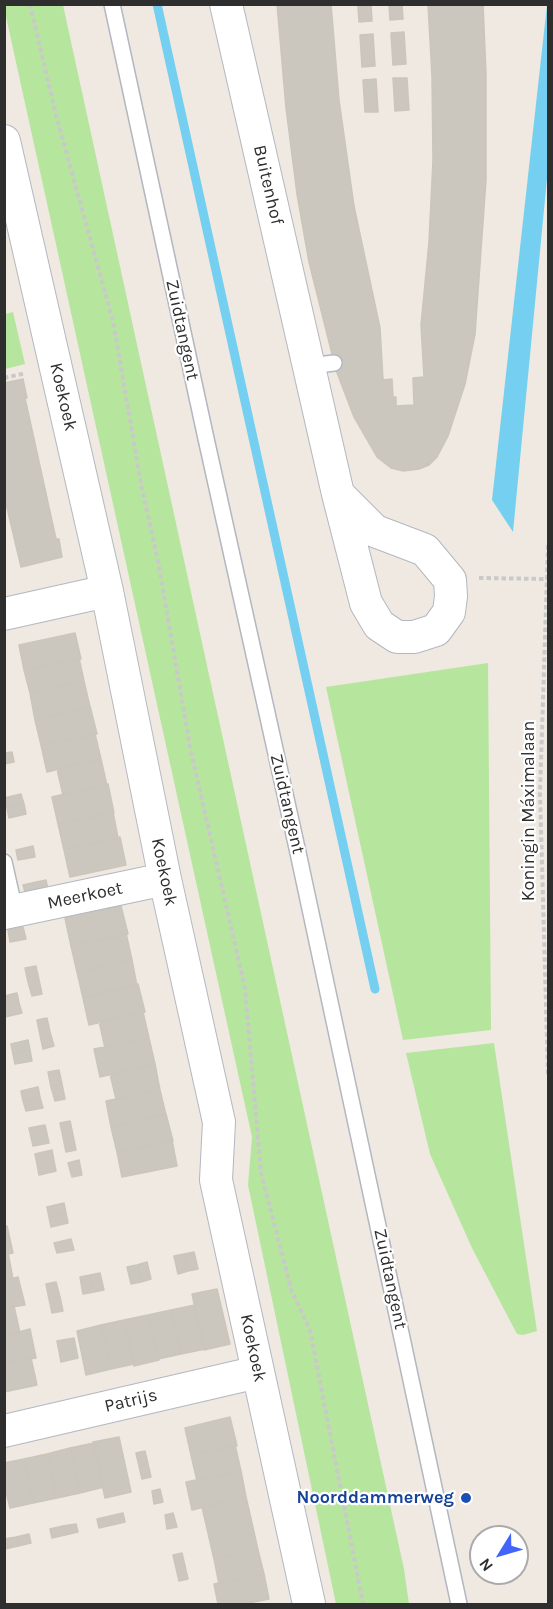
<!DOCTYPE html>
<meta charset="utf-8">
<style>
body{margin:0}
#map{position:relative;width:553px;height:1609px;overflow:hidden;background:#efe9e1;font-family:Karla,sans-serif}
canvas{display:block}
.frame{position:absolute;inset:0;border:6px solid #2e2e2e;pointer-events:none}
.north{position:absolute;left:469px;top:1525px;width:60px;height:60px;box-sizing:border-box;background:#fff;border:2px solid #ababab;border-radius:50%;rotate:233deg;font-size:16px;font-weight:700;line-height:24px;text-align:center;color:#2e2e2e}
.north::after{content:'';display:block;margin:auto;width:21px;height:27px;background:#4264fb;clip-path:polygon(50% 0,100% 100%,50% 72%,0 100%)}
</style>
<div id="map">
<canvas width="553" height="1609"></canvas>
<div class="frame"></div>
<div class="north">N</div>
</div>
<script>
const c = document.querySelector('canvas').getContext('2d');
c.lineJoin = 'round';
function fill(path, color) { c.fillStyle = color; c.fill(path, 'evenodd'); }
const toPath = rows => new Path2D(rows.map(r => 'M' + r).join(''));
function strokePath(path, color, width, dash) { c.strokeStyle = color; c.lineWidth = width; c.lineCap = dash ? 'butt' : 'round'; c.setLineDash(dash || []); c.stroke(path); }
function drawText(font, color, halo, rows, align = 'center') {
  c.font = font + ' Karla,sans-serif'; c.lineWidth = 4.5; c.setLineDash([]); c.textBaseline = 'middle'; c.strokeStyle = halo; c.fillStyle = color; for (const [text, x, y, turn = 0] of rows) {
    c.save(); c.translate(x, y); c.rotate((+turn || 0) * Math.PI / 180); c.textAlign = isNaN(turn) ? turn : align; if (halo) c.strokeText(text, 0, 0); c.fillText(text, 0, 0); c.restore();
  }
}
fill(toPath([
 [4,5,63,5,404,1569,409,1604,336,1604,248,1185,252,1137,5,12],
 [13,312,25,364,5,369,5,314],
 [488,663,491,1030,403,1040,326,687],
 [494,1043,537,1331,523,1335,517,1334,472,1248,430,1154,406,1053]
]), '#b6e59e');
fill(toPath([
 [547,5,548,168,513,532,492,500]
]), '#75cff0');
strokePath(toPath([
 [157,4,375,989]
]), '#75cff0', 9);
const building = toPath([
 [277,4,331,4,339,100,354,206,380,328,383,380,392,379,393,397,396,397,396,406,414,405,413,378,424,377,421,325,429,242,433,160,432,76,428,4,483,4,486,74,486,180,475,334,465,384,448,436,437,457,429,465,419,469,403,471,391,468,377,457,354,417,336,370,309,262,297,194,286,108,277,4],
 [389,4,402,4,403,19,390,20,389,4],
 [371,5,372,21,359,22,358,6,371,5],
 [404,32,405,48,392,49,391,33,404,32],
 [373,34,374,50,361,51,360,35,373,34],
 [405,48,406,64,393,65,392,49,405,48],
 [374,50,375,66,362,67,361,51,374,50],
 [393,78,407,78,408,94,394,94,393,78],
 [376,79,377,95,364,96,363,80,376,79],
 [394,94,408,94,409,110,395,111,394,94],
 [377,95,378,112,365,112,364,96,377,95],
 [23,379,27,398,25,398,56,539,59,539,62,557,21,567,4,495,4,383,23,379],
 [75,633,81,659,24,670,19,645,75,633],
 [79,658,84,681,30,693,24,670,79,658],
 [84,681,90,707,35,720,30,693,84,681],
 [90,706,97,734,41,745,35,720,90,706],
 [95,734,101,759,47,772,41,745,95,734],
 [12,752,14,762,4,764,4,753,12,752],
 [101,759,107,786,63,795,57,769,101,759],
 [108,784,114,813,58,824,52,797,108,784],
 [21,794,24,804,7,808,4,798,21,794],
 [24,804,26,814,9,818,7,808,24,804],
 [113,812,118,838,64,850,58,824,113,812],
 [120,837,126,865,70,877,64,850,120,837],
 [33,846,35,857,18,860,16,850,33,846],
 [46,880,49,894,27,899,23,885,46,880],
 [121,906,128,934,71,946,65,918,121,906],
 [23,927,26,939,10,942,8,930,23,927],
 [126,933,132,960,77,972,71,946,126,933],
 [132,960,137,986,83,998,77,972,132,960],
 [36,966,39,980,28,982,25,968,36,966],
 [39,980,42,994,32,996,28,982,39,980],
 [138,984,145,1012,89,1025,83,998,138,984],
 [17,993,19,1003,4,1007,4,996,17,993],
 [19,1003,22,1013,5,1017,4,1007,19,1003],
 [143,1012,149,1038,105,1048,99,1021,143,1012],
 [47,1018,50,1032,40,1035,37,1020,47,1018],
 [50,1032,54,1046,43,1049,40,1035,50,1032],
 [149,1038,155,1064,100,1077,94,1049,149,1038],
 [28,1040,30,1050,13,1054,11,1044,28,1040],
 [30,1050,32,1061,15,1064,13,1054,30,1050],
 [155,1064,160,1090,116,1099,110,1074,155,1064],
 [59,1070,62,1084,51,1087,48,1072,59,1070],
 [62,1084,65,1099,55,1101,51,1087,62,1084],
 [38,1087,40,1097,23,1101,21,1091,38,1087],
 [160,1090,166,1115,111,1127,106,1101,160,1090],
 [40,1097,43,1108,26,1111,23,1101,40,1097],
 [166,1114,173,1141,117,1152,111,1127,166,1114],
 [70,1121,73,1135,63,1137,60,1123,70,1121],
 [45,1125,49,1143,33,1146,29,1128,45,1125],
 [73,1135,76,1150,66,1152,63,1137,73,1135],
 [172,1140,177,1166,122,1177,117,1152,172,1140],
 [52,1150,54,1161,37,1164,35,1154,52,1150],
 [79,1160,82,1175,72,1177,68,1163,79,1160],
 [54,1161,56,1171,39,1175,37,1164,54,1161],
 [64,1203,66,1213,49,1217,47,1207,64,1203],
 [66,1213,68,1223,51,1227,49,1217,66,1213],
 [7,1226,13,1253,8,1254,4,1254,4,1227,7,1226],
 [71,1239,74,1250,57,1253,54,1243,71,1239],
 [194,1252,198,1269,188,1271,184,1254,194,1252],
 [8,1253,13,1279,4,1281,4,1254,8,1253],
 [184,1254,188,1271,178,1274,174,1256,184,1254],
 [147,1262,151,1279,141,1282,137,1265,147,1262],
 [137,1265,141,1282,131,1284,127,1267,137,1265],
 [100,1273,104,1290,94,1292,90,1275,100,1273],
 [90,1275,94,1292,83,1294,80,1277,90,1275],
 [18,1277,25,1305,4,1308,4,1281,18,1277],
 [56,1282,60,1297,49,1299,46,1284,56,1282],
 [217,1289,230,1344,204,1350,192,1294,217,1289],
 [60,1297,63,1311,52,1313,49,1299,60,1297],
 [195,1305,205,1349,181,1354,171,1310,195,1305],
 [14,1306,20,1333,4,1336,4,1308,14,1306],
 [171,1310,181,1354,158,1359,148,1315,171,1310],
 [148,1315,159,1360,134,1366,124,1320,148,1315],
 [124,1320,134,1364,111,1369,101,1325,124,1320],
 [101,1325,111,1369,86,1375,77,1331,101,1325],
 [30,1329,36,1358,4,1363,4,1336,30,1329],
 [74,1338,76,1348,59,1351,57,1341,74,1338],
 [76,1348,78,1358,61,1362,59,1351,76,1348],
 [31,1358,37,1385,4,1392,4,1363,31,1358],
 [230,1417,237,1446,191,1455,185,1428,230,1417],
 [119,1437,131,1492,105,1498,93,1442,119,1437],
 [94,1443,104,1487,80,1493,70,1448,94,1443],
 [235,1445,241,1471,197,1481,191,1455,235,1445],
 [70,1448,80,1493,57,1498,47,1454,70,1448],
 [145,1451,148,1464,139,1466,136,1453,145,1451],
 [47,1454,57,1498,33,1503,24,1459,47,1454],
 [24,1459,33,1503,10,1508,4,1484,4,1463,24,1459],
 [148,1464,151,1477,142,1479,139,1466,148,1464],
 [241,1471,246,1497,192,1510,186,1482,241,1471],
 [160,1489,163,1502,154,1504,152,1491,160,1489],
 [246,1497,252,1523,208,1533,202,1507,246,1497],
 [123,1513,125,1522,112,1525,110,1516,123,1513],
 [173,1513,177,1527,167,1529,165,1515,173,1513],
 [110,1516,112,1525,99,1528,97,1519,110,1516],
 [252,1523,258,1550,214,1559,208,1533,252,1523],
 [76,1524,78,1532,65,1535,63,1526,76,1524],
 [63,1526,65,1535,52,1538,50,1529,63,1526],
 [29,1534,31,1543,18,1546,16,1537,29,1534],
 [16,1537,18,1546,5,1549,4,1539,16,1537],
 [258,1550,264,1574,219,1584,214,1559,258,1550],
 [182,1553,185,1566,176,1568,173,1555,182,1553],
 [185,1566,188,1579,179,1581,176,1568,185,1566],
 [264,1574,269,1599,244,1604,218,1604,214,1584,264,1574]
]);
fill(building, '#cbc7bf');
strokePath(building, '#cbc5ba', 1.5);
const lane = toPath([
 [112,4,205,434,297,848,459,1604],
 [309,366,334,363],
 [4,862,15,911]
]);
const street = toPath([
 [226,4,338,494,366,603,379,625,397,637,414,637,436,630,449,612,451,596,450,580,425,550,375,531,338,494],
 [4,141,107,591,165,879,219,1122,216,1180,309,1604],
 [4,614,107,591],
 [4,913,165,879],
 [4,1431,258,1372]
]);
strokePath(lane, '#b4b7c1', 18);
strokePath(street, '#b4b7c1', 34);
strokePath(toPath([
 [30,4,56,115,113,321,141,484,158,561,191,752,245,988,261,1173,292,1292,310,1330,363,1604],
 [4,378,26,373],
 [548,545,540,793,548,1076],
 [479,578,547,579]
]), '#c9c9c9', 4, [4.5, 3]);
strokePath(lane, '#fff', 15);
strokePath(street, '#fff', 32);
for (const [x, y, r, color] of [
 [466,1498,6,"#1a4fb4"]
]) { const dot = new Path2D(); dot.arc(x, y, r, 0, 2 * Math.PI); c.fillStyle = color; c.fill(dot); strokePath(dot, '#fff', 2); }
drawText('18px', '#2e2e2e', '#fff', [
 ["Buitenhof",268,185,77],
 ["Zuidtangent",182,330,78],
 ["Koekoek",63,397,77],
 ["Zuidtangent",287,804,77],
 ["Koningin Máximalaan",529,811,-90],
 ["Koekoek",164,872,78],
 ["Meerkoet",85,896,-12],
 ["Zuidtangent",390,1279,78],
 ["Koekoek",253,1348,78],
 ["Patrijs",131,1401,-13]
]);
drawText('bold 18px', '#164399', '#fff', [
 ["Noorddammerweg",454,1498]
], 'right');
</script>
